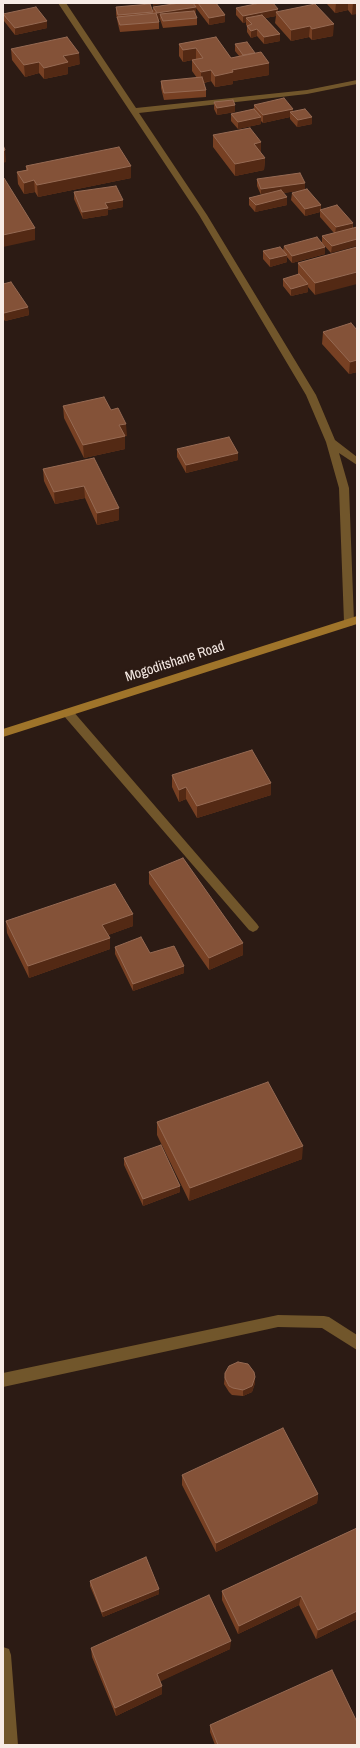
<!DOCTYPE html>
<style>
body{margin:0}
#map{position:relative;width:360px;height:1748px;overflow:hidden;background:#2c1b14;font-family:"Archivo Narrow",sans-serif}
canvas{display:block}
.frame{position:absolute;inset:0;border:4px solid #f7ebe5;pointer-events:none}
</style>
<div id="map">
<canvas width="360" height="1748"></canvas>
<div class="frame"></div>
</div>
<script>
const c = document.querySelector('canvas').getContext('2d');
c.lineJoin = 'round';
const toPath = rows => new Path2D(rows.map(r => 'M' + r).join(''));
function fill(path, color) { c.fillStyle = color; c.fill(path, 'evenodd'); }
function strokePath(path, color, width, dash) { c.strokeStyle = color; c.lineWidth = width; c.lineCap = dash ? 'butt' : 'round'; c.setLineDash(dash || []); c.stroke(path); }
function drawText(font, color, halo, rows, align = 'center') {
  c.font = font + ' "Archivo Narrow",sans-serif'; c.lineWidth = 4; c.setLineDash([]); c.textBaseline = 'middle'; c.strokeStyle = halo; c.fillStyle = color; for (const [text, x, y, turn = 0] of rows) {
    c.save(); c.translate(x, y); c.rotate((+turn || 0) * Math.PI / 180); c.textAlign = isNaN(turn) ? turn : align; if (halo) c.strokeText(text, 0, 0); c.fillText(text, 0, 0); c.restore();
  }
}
fill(toPath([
 [58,3,66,3,136,108,307,90,357,80,357,84,307,94,139,113,207,215,316,395,335,440,357,457,357,465,339,453,349,488,354,622,353,625,349,626,345,625,344,622,339,488,326,442,306,395,199,215,58,3],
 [68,709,72,710,257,924,259,927,257,930,253,932,249,930,64,716,62,713,64,710,68,709],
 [278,1315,324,1316,329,1317,357,1335,357,1350,322,1328,278,1327,3,1387,3,1373,278,1315],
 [3,1647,9,1649,11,1655,18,1745,3,1745,3,1647]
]), '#71562b');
fill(toPath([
 [357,616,357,624,3,737,3,729,357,616]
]), '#9f742a');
fill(toPath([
 [176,3,216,3,225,15,225,22,209,25,196,8,196,14,195,14,197,18,197,25,163,28,160,19,158,20,159,22,159,29,120,32,118,24,116,14,116,7,153,12,153,14,153,7,176,4],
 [327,3,357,3,352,15,348,10,335,13,327,4],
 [236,8,278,9,278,11,333,36,312,40,309,37,291,41,275,23,276,16,265,18,280,34,280,41,264,44,257,36,251,38,247,32,247,26,246,25,246,22,243,23,236,15],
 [3,14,47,28,15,35,4,21],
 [216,37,231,58,239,56,235,51,235,44,255,53,269,63,269,75,233,81,233,84,215,87,211,81,204,83,206,90,206,97,164,100,161,88,161,81,197,78,192,71,192,60,196,59,183,62,179,56,179,44],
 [11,49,80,64,68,67,68,74,44,79,39,73,25,77,12,60],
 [214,102,235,105,235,112,217,115,214,109],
 [254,105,293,109,293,111,312,124,297,127,290,119,290,117,263,123,261,121,261,124,238,129,231,121,231,114,254,109],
 [213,135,261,142,261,153,265,158,264,170,235,176,213,147],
 [26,166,131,178,38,197,35,192,24,194,18,184,17,172,26,170],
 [257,179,305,183,305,190,321,205,321,210,353,223,353,228,331,253,322,243,322,236,334,233,320,217,320,212,305,216,291,200,292,193,304,190,283,193,287,205,255,212,249,205,249,198,261,195,257,186],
 [74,192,123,200,123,207,108,210,108,215,83,219,74,199],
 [284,246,325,247,325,254,292,263,287,257,287,262,270,267,263,259,263,251,283,251],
 [357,247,315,295,308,287,308,292,291,296,283,286,283,279,298,275,298,263],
 [3,284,28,307,29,315,5,321,3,318],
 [357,330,357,372,349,374,322,344,323,332],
 [63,406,111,410,127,436,125,436,125,449,84,458,64,418],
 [177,449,238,460,186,473,177,457],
 [94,458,119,520,97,525,85,498,55,504,44,481,43,469],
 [172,775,271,795,197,818,186,799,179,802,172,787],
 [149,872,243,955,209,970,149,884],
 [6,921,133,926,108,935,110,938,110,949,29,978,7,933],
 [115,947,150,953,184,966,184,973,133,991,115,954],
 [157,1122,302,1159,189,1201,157,1135],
 [124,1158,180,1192,143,1206,124,1165],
 [225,1373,255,1383,252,1392,243,1396,232,1395,229,1392,224,1384],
 [182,1475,318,1494,317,1503,216,1552,182,1485],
 [357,1528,357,1619,316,1639,299,1605,238,1634,222,1600,222,1591],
 [90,1581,159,1594,103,1617,90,1586],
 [91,1648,230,1649,160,1681,162,1694,116,1716,92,1657],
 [210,1725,357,1745,215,1745,210,1732]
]), '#774023');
fill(toPath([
 [153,3,165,3,153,6],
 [336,3,348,3,348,10,335,13],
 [353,3,357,3,357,14,352,15],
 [196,7,196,14,162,19,160,14,160,19,157,20,157,13],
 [278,9,278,14,276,12,276,16,249,21,246,18,246,22,243,23,243,16],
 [225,15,225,22,209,25,209,18],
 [47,21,47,28,15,35,15,28],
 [334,24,333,36,312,40,312,29],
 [310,26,309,37,291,41,291,30],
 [257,29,257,36,251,38,251,31],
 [280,34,280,41,264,44,264,37],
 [196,48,196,59,183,62,183,50],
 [79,53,80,64,68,67,68,74,44,79,44,68,63,56],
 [39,62,39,73,25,77,24,65],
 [269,63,269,75,233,81,233,84,215,87,215,76,232,70],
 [211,70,211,81,201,83,201,72],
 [235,105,235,112,217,115,217,108],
 [293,109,293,115,290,112,290,117,263,123,263,115],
 [261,117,261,124,238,129,238,122],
 [312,117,312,124,297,127,298,120],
 [261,142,261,154,254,144],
 [5,150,6,162,3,163,3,151],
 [265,158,264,170,235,176,235,164],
 [131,166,131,178,38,197,37,185],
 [34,180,35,192,24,194,24,183],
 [305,183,305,190,261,196,261,189],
 [287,197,287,205,255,212,256,205],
 [123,200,123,207,108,210,108,215,83,219,82,212,105,203],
 [321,205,320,212,305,216,305,209],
 [353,223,352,230,335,234,336,227],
 [35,228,35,240,3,247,3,235],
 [357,239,357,246,331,253,332,246],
 [325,247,325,254,292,263,292,256],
 [287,255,287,262,270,267,270,259],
 [357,272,357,284,315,295,315,283],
 [308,284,308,292,291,296,291,289],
 [28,307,29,315,5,321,4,313],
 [357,360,357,372,349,374,350,362],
 [126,424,127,436,119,438,119,425],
 [125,436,125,449,84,458,83,445],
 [238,453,238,460,186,473,186,465],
 [84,486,85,498,55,504,54,492],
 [119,508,119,520,97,525,97,513],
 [271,783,271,795,197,818,197,806],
 [186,787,186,799,179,802,179,790],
 [133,914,133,926,103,937,102,925],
 [110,938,110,949,29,978,28,966],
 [243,943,243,955,209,970,209,958],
 [184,966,184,973,133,991,133,984],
 [303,1146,302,1159,189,1201,190,1188],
 [180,1186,180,1192,143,1206,143,1199],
 [255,1377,255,1383,252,1392,243,1396,243,1390],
 [318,1494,317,1503,216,1552,216,1543],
 [159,1589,159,1594,103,1617,102,1612],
 [301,1596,299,1605,238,1634,239,1626],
 [357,1611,357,1619,316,1639,318,1630],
 [231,1641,230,1649,157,1683,157,1674],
 [162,1686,162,1694,116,1716,115,1708]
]), '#532914');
const building = toPath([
 [180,3,193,3,196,7,157,13,153,7,180,3],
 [198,3,216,3,225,15,209,18,198,3],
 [260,3,273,3,278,9,243,16,236,8,260,3],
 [150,4,153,12,118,15,116,7,150,4],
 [315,4,334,24,312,29,310,26,291,30,276,12,315,4],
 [36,7,47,21,15,28,3,14,36,7],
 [194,11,197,18,163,21,160,14,194,11],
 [156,13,159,22,120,25,117,17,156,13],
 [262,15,280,34,264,37,257,29,251,31,247,26,252,24,246,18,262,15],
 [67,37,79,53,63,56,68,62,44,68,39,62,24,65,11,49,67,37],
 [216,37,231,58,261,52,269,63,232,70,233,72,215,76,211,70,201,72,192,60,203,58,196,48,183,50,179,44,216,37],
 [247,42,255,53,243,55,235,44,247,42],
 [202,77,206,90,164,93,161,81,202,77],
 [284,98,293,109,263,115,254,105,284,98],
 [233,100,235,105,217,108,214,102,233,100],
 [254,109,261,117,238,122,231,114,254,109],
 [305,109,312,117,298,120,290,112,305,109],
 [250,128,261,142,254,144,265,158,235,164,213,135,250,128],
 [3,145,5,150,3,151,3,145],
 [119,147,131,166,37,185,34,180,24,183,17,172,28,170,26,166,119,147],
 [300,173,305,183,261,189,257,179,300,173],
 [3,178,4,178,35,228,3,235,3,178],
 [116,186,123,200,105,203,108,208,82,212,74,192,116,186],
 [307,189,321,205,305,209,292,193,307,189],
 [281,190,287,197,256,205,249,198,281,190],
 [337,205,353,223,336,227,320,210,337,205],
 [357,227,357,239,332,246,322,236,357,227],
 [317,237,325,247,292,256,284,246,317,237],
 [280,247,287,255,270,259,263,251,280,247],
 [357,247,357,272,315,283,298,263,357,247],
 [299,274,308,284,291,289,283,279,299,274],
 [11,282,28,307,4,313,3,312,3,284,11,282],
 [351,323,357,330,357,360,350,362,323,332,351,323],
 [104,397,111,410,118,408,126,424,119,425,125,436,83,445,63,406,104,397],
 [229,437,238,453,186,465,177,449,229,437],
 [94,458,119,508,97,513,84,486,54,492,43,469,94,458],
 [252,750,271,783,197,806,186,787,179,790,172,775,252,750],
 [183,858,243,943,209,958,149,872,183,858],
 [115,884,133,914,102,925,110,938,28,966,6,921,115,884],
 [141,937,150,953,174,946,184,966,133,984,115,947,141,937],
 [268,1082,303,1146,190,1188,157,1122,268,1082],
 [161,1145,180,1186,143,1199,124,1158,161,1145],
 [238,1362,248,1364,254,1372,255,1377,252,1386,243,1390,233,1388,229,1386,225,1378,225,1373,229,1366,238,1362],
 [283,1428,318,1494,216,1543,182,1475,283,1428],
 [357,1528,357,1611,318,1630,301,1596,239,1626,222,1591,357,1528],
 [146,1557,159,1589,102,1612,90,1581,146,1557],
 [209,1595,231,1641,157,1674,162,1686,115,1708,91,1648,209,1595],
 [332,1670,357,1722,357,1745,218,1745,210,1725,332,1670]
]);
fill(building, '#845238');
strokePath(building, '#966a53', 1);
drawText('14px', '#f7ebe5', '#2c1b14', [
 ["Mogoditshane Road",175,662,-18]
]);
</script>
